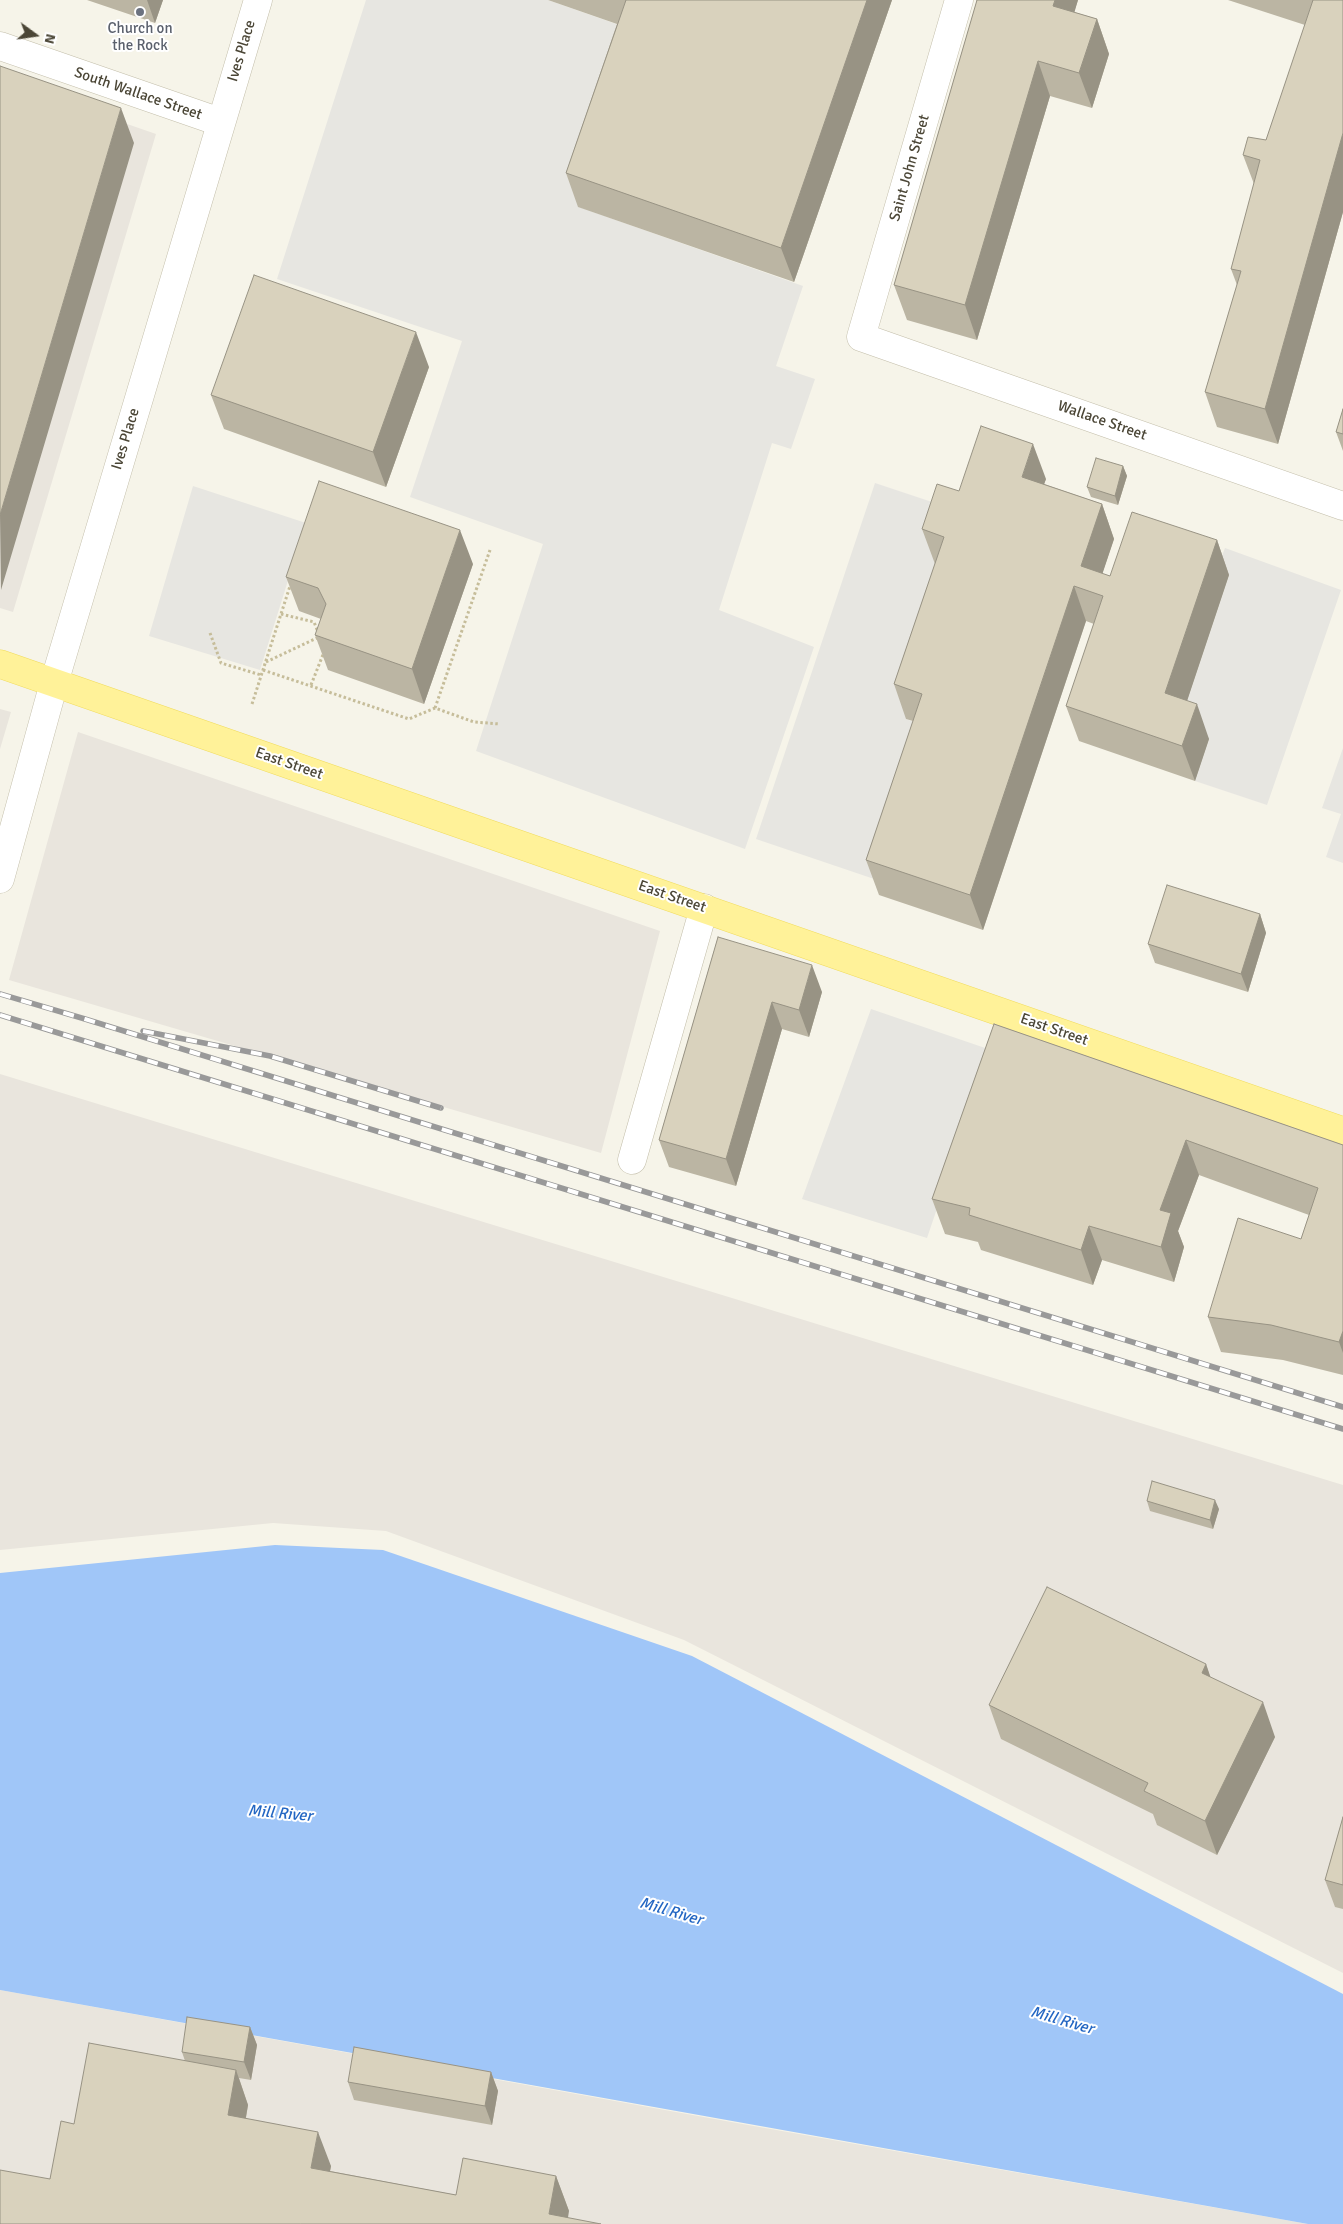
<!DOCTYPE html>
<style>
body{margin:0}
#map{position:relative;width:1343px;height:2224px;overflow:hidden;background:#f6f4e9;font-family:Signika,sans-serif}
canvas{display:block}
.north{position:absolute;left:10px;top:10px;width:50px;height:50px;-webkit-text-stroke:4px #fff;paint-order:stroke;rotate:104deg;font-size:14px;font-weight:700;line-height:20px;text-align:center;color:#4b4636}
.north::after{content:'';display:block;margin:auto;width:18px;height:22px;background:#4b4636;clip-path:polygon(50% 0,100% 100%,50% 72%,0 100%)}
</style>
<div id="map">
<canvas width="1343" height="2224"></canvas>
<div class="north">N</div>
</div>
<script>
const c = document.querySelector('canvas').getContext('2d');
c.lineJoin = 'round';
function fill(path, color) { c.fillStyle = color; c.fill(path, 'evenodd'); }
const toPath = rows => new Path2D(rows.map(r => 'M' + r).join(''));
function strokePath(path, color, width, dash) { c.strokeStyle = color; c.lineWidth = width; c.lineCap = dash ? 'butt' : 'round'; c.setLineDash(dash || []); c.stroke(path); }
function drawText(font, color, halo, rows, align = 'center') {
  c.font = font + ' Signika,sans-serif'; c.lineWidth = 4; c.setLineDash([]); c.textBaseline = 'middle'; c.strokeStyle = halo; c.fillStyle = color; for (const [text, x, y, turn = 0] of rows) {
    c.save(); c.translate(x, y); c.rotate((+turn || 0) * Math.PI / 180); c.textAlign = isNaN(turn) ? turn : align; if (halo) c.strokeText(text, 0, 0); c.fillText(text, 0, 0); c.restore();
  }
}
fill(toPath([
 [0,80,156,134,13,612,0,608],
 [0,709,11,712,0,749],
 [78,732,660,931,601,1153,9,980],
 [0,1074,1343,1485,1343,1973,684,1640,386,1531,273,1523,0,1550],
 [0,1990,748,2125,1308,2224,0,2224]
]), '#e9e5dd');
fill(toPath([
 [366,0,548,0,639,32,579,207,803,286,776,366,815,379,791,449,772,443,719,610,814,647,745,849,476,751,543,544,410,497,462,341,277,279],
 [875,483,953,509,906,719,935,729,883,882,756,839],
 [193,486,306,523,260,670,149,636],
 [1225,548,1341,590,1267,805,1195,781,1209,739,1178,728,1229,575,1216,571],
 [1343,748,1343,863,1326,857,1341,814,1322,808],
 [871,1009,991,1050,927,1238,802,1199]
]), '#e7e6e1');
fill(toPath([
 [275,1545,383,1550,692,1656,1343,1994,1343,2224,1308,2224,0,1990,0,1573]
]), '#a0c6f8');
const minor = toPath([
 [959,0,861,337,1343,506],
 [0,46,220,122],
 [0,879,54,683,258,0],
 [632,1160,704,908]
]);
const major = toPath([
 [0,664,1343,1131]
]);
strokePath(minor, '#c3beaa', 29);
strokePath(major, '#f0db5d', 29);
strokePath(toPath([
 [281,614,314,622,318,632],
 [210,633,221,663,261,675],
 [266,662,319,637],
 [263,670,409,719,435,708,474,722,500,724],
 [311,685,324,652],
 [252,704,291,583],
 [435,708,490,550]
]), '#c6bd9a', 3, [2.5, 2.5]);
strokePath(minor, '#fff', 28);
strokePath(major, '#fff299', 28);
const rail = toPath([
 [0,994,85,1019,1343,1407],
 [0,1015,1343,1429],
 [143,1031,270,1056,441,1108]
]);
strokePath(rail, '#999', 5.5);
strokePath(rail, '#fff', 4, [11]);
fill(toPath([
 [87,0,163,0,155,23],
 [548,0,892,0,794,282,578,207,566,173,617,24],
 [977,0,1078,0,1074,12,1097,19,1109,54,1092,108,1050,96,977,340,907,320,894,285],
 [1228,0,1343,0,1343,212,1278,444,1217,427,1205,392,1237,285,1231,269,1254,184,1243,155,1266,140,1305,25],
 [429,367,386,487,224,429,211,395],
 [1343,409,1343,451,1336,432],
 [1123,466,1127,476,1118,505,1091,497,1087,487],
 [1046,479,1044,484,1102,504,1114,539,1102,574,1110,576,1217,540,1229,575,1187,701,1209,739,1195,781,1079,741,1066,706,1094,624,1086,621,983,930,879,895,866,860,913,721,906,719,894,684,935,564,922,529,959,491],
 [473,564,424,704,328,670,315,635,321,619,299,611,286,577],
 [1260,914,1266,933,1248,992,1155,963,1148,944],
 [718,937,822,992,809,1037,782,1029,736,1186,669,1167,659,1140],
 [994,1024,1343,1145,1343,1375,1283,1360,1221,1352,1208,1317,1301,1239,1309,1215,1199,1175,1178,1231,1184,1247,1174,1282,1102,1260,1093,1285,981,1250,978,1242,945,1234,932,1199],
 [1147,1501,1219,1509,1213,1529,1150,1511],
 [1206,1664,1210,1677,1275,1737,1217,1855,1157,1825,1153,1814,1001,1739,989,1705],
 [1343,1817,1343,1909,1335,1907,1325,1880],
 [250,2027,257,2045,251,2080,239,2078,248,2105,246,2118,331,2166,330,2171,456,2195,556,2176,569,2211,50,2179,74,2124,185,2061,182,2052],
 [491,2072,498,2091,492,2125,354,2100,348,2082]
]), '#bbb5a3');
fill(toPath([
 [147,0,163,0,155,23],
 [867,0,892,0,794,282,781,248],
 [1055,0,1078,0,1066,41,1053,6],
 [1097,19,1109,54,1092,108,1079,73],
 [1038,61,1050,96,977,340,965,305],
 [121,108,134,143,1,590,0,515],
 [1343,133,1343,212,1278,444,1265,409],
 [416,332,429,367,386,487,373,452],
 [1033,444,1046,479,1034,512,1022,477],
 [1123,466,1127,476,1118,505,1115,496],
 [1102,504,1114,539,1096,593,1081,566],
 [460,530,473,564,424,704,412,669],
 [1217,540,1229,575,1178,728,1165,693],
 [1074,586,1086,621,983,930,970,895],
 [1197,704,1209,739,1195,781,1182,746],
 [1260,914,1266,933,1248,992,1241,974],
 [812,965,822,992,809,1037,799,1010],
 [772,1002,782,1029,736,1186,726,1159],
 [1186,1140,1199,1175,1178,1231,1184,1247,1174,1282,1161,1247,1160,1210],
 [1089,1226,1102,1260,1093,1285,1081,1250],
 [1343,1331,1343,1353,1339,1342],
 [1215,1500,1219,1509,1213,1529,1210,1520],
 [1206,1664,1218,1699,1202,1673],
 [1263,1702,1275,1737,1217,1855,1205,1821],
 [250,2027,257,2045,251,2080,244,2062],
 [236,2070,248,2105,240,2150,228,2115],
 [491,2072,498,2091,492,2125,485,2106],
 [318,2132,331,2166,324,2202,311,2168],
 [556,2176,569,2211,567,2224,549,2214]
]), '#989384');
const building = toPath([
 [626,0,867,0,781,248,566,173,626,0],
 [977,0,1055,0,1053,6,1097,19,1079,73,1038,61,965,305,894,285,977,0],
 [1313,0,1343,0,1343,133,1265,409,1205,392,1241,271,1231,269,1260,160,1243,155,1248,137,1266,140,1313,0],
 [0,66,121,108,0,515,0,66],
 [254,275,416,332,373,452,211,395,254,275],
 [1343,409,1343,434,1336,432,1343,409],
 [981,426,1033,444,1022,477,1102,504,1081,566,1110,576,1132,512,1217,540,1165,693,1197,704,1182,746,1066,706,1103,596,1074,586,970,895,866,860,922,694,894,684,944,537,922,529,937,484,959,491,981,426],
 [1096,458,1123,466,1115,496,1087,487,1096,458],
 [319,481,460,530,412,669,315,635,326,604,318,588,286,577,319,481],
 [1167,885,1260,914,1241,974,1148,944,1167,885],
 [718,937,812,965,799,1010,772,1002,726,1159,659,1140,718,937],
 [994,1024,1343,1145,1343,1331,1339,1342,1271,1325,1208,1317,1238,1218,1301,1239,1318,1188,1186,1140,1160,1210,1171,1213,1161,1247,1089,1226,1081,1250,969,1215,970,1208,932,1199,994,1024],
 [1152,1481,1215,1500,1210,1520,1147,1501,1152,1481],
 [1047,1587,1206,1664,1202,1673,1263,1702,1205,1821,1144,1791,1148,1783,989,1705,1047,1587],
 [1343,1817,1343,1885,1325,1880,1343,1817],
 [187,2017,250,2027,244,2062,182,2052,187,2017],
 [89,2043,236,2070,228,2115,318,2132,311,2168,456,2195,463,2158,556,2176,549,2214,601,2224,0,2224,0,2170,50,2179,61,2121,74,2124,89,2043],
 [354,2047,491,2072,485,2106,348,2082,354,2047]
]);
fill(building, '#d9d2bd');
strokePath(building, '#989384', 1);
for (const [x, y, r, color] of [
 [140,12,5,"#6b7280"]
]) { const dot = new Path2D(); dot.arc(x, y, r, 0, 2 * Math.PI); c.fillStyle = color; c.fill(dot); strokePath(dot, '#fff', 2); }
drawText('15px', '#5b616d', '#fff', [
 ["Church on",140,29],
 ["the Rock",140,46]
]);
drawText('15px', '#4b4636', '#fff', [
 ["Ives Place",242,51,-73],
 ["South Wallace Street",138,94,19],
 ["Saint John Street",910,168,-74],
 ["Wallace Street",1102,421,19],
 ["Ives Place",126,439,-73],
 ["East Street",289,764,19],
 ["East Street",672,897,19],
 ["East Street",1054,1030,19]
]);
drawText('italic 16px', '#2366c3', '#fff', [
 ["Mill River",280,1814,5],
 ["Mill River",671,1912,16],
 ["Mill River",1062,2021,16]
]);
</script>
